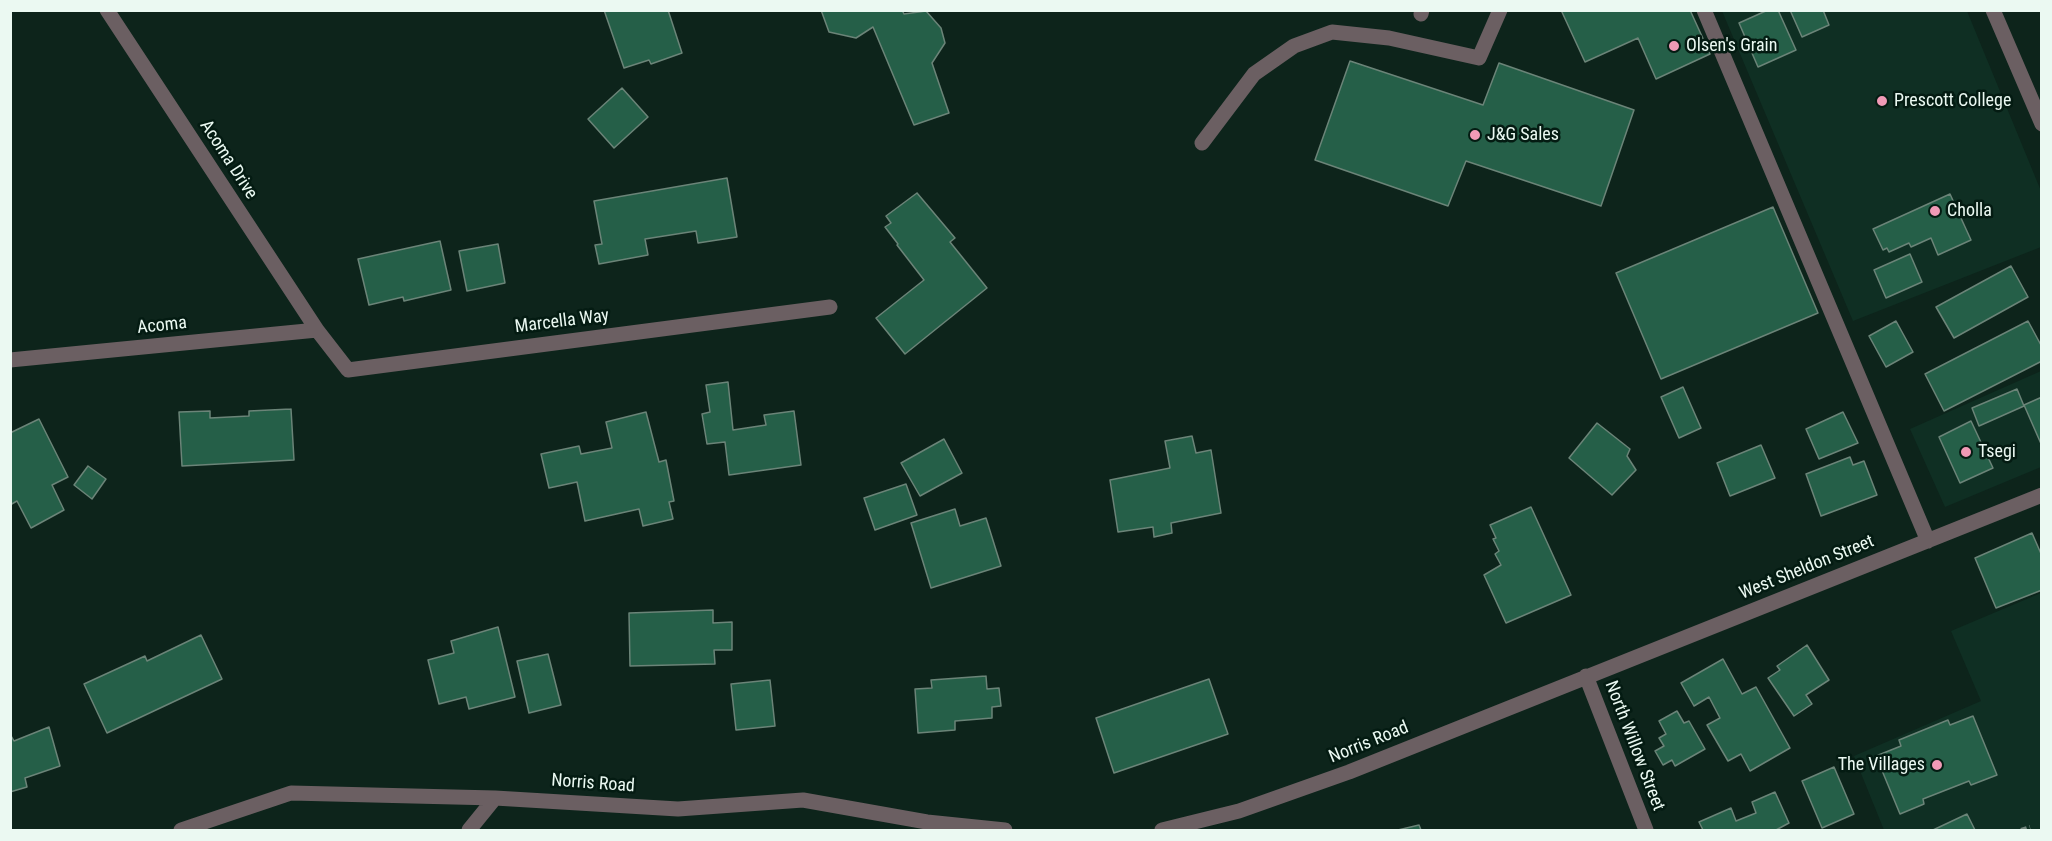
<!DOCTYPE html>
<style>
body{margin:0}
#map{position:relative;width:2052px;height:841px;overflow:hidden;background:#0d241b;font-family:"Roboto Condensed",sans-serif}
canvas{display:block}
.frame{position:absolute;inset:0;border:12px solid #ebf9f2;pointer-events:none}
</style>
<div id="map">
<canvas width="2052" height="841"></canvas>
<div class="frame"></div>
</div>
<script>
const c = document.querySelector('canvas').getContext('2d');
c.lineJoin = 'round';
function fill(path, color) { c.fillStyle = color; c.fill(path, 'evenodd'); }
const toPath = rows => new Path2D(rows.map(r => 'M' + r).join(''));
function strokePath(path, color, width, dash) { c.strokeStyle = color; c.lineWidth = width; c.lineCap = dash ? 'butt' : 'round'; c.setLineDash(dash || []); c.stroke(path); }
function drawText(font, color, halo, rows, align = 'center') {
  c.font = font + ' "Roboto Condensed",sans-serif'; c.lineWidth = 5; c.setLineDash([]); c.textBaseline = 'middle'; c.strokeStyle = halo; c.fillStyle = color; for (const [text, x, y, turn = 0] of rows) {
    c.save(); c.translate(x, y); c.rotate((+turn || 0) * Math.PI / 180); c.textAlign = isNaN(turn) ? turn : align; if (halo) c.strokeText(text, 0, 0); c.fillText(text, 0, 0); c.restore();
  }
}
fill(toPath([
 [1722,11,1967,11,2041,191,2041,247,1853,321],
 [2041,371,2041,467,1945,507,1910,429],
 [2041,593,2041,830,1884,830,1854,756,1981,701,1951,631]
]), '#0f2f23');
const building = toPath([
 [604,10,668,10,682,53,651,64,649,60,624,68,604,10],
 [821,10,902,10,904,14,926,11,941,28,945,43,932,63,949,113,914,125,873,27,856,38,829,32,821,10],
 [1561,10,1690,10,1710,54,1656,79,1638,38,1585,62,1561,10],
 [1768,10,1778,10,1796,50,1758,67,1739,23,1768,10],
 [1790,10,1823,10,1829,25,1802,37,1790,10],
 [1350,61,1483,105,1499,63,1634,110,1601,206,1466,161,1448,206,1315,160,1350,61],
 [622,88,648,117,614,148,588,119,622,88],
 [727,178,737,237,698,243,696,231,645,239,648,255,599,264,595,245,602,244,594,201,727,178],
 [917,193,955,238,950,242,987,288,905,354,876,318,924,280,897,245,898,244,885,227,891,223,886,216,917,193],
 [1950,194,1971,240,1938,255,1931,238,1911,247,1909,243,1889,252,1887,248,1883,250,1873,229,1950,194],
 [1773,207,1818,313,1661,379,1616,273,1773,207],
 [440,241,451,290,404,301,403,297,369,305,358,259,440,241],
 [498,244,505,283,467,291,459,251,498,244],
 [1910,254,1922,282,1886,298,1874,270,1910,254],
 [2011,266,2028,297,1954,338,1936,307,2011,266],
 [1896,321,1913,352,1886,367,1869,336,1896,321],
 [2028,321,2042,347,2042,361,1944,411,1925,374,2028,321],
 [728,382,733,430,766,425,764,415,794,411,801,465,729,475,725,442,707,444,702,414,710,412,706,385,728,382],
 [1683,387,1701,428,1679,438,1661,397,1683,387],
 [2017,389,2024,406,1979,426,1972,408,2017,389],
 [2042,397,2042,446,2024,405,2042,397],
 [291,409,294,460,182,466,179,412,210,411,210,418,249,416,249,411,291,409],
 [646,412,659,462,666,460,674,501,669,502,673,519,643,526,639,509,585,521,577,482,549,488,541,454,579,446,581,454,612,448,606,422,646,412],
 [1843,412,1858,443,1819,459,1806,429,1843,412],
 [39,419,68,477,52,485,64,510,31,528,17,501,10,505,10,433,39,419],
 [1971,421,1993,468,1960,483,1939,437,1971,421],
 [1597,423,1630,449,1627,456,1636,470,1612,495,1569,458,1597,423],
 [1192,436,1196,453,1211,450,1221,513,1171,523,1172,533,1154,537,1153,527,1118,532,1110,480,1170,468,1165,441,1192,436],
 [944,439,962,473,920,496,901,463,944,439],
 [1761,445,1775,478,1730,496,1717,463,1761,445],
 [1850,457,1853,465,1864,461,1877,495,1821,516,1806,474,1850,457],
 [88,466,106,479,92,499,74,485,88,466],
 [906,484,917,515,875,530,864,498,906,484],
 [1531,507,1571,595,1506,623,1484,575,1501,565,1495,554,1499,551,1493,539,1496,538,1490,525,1531,507],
 [955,509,960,526,986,518,1001,566,931,588,911,523,955,509],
 [2032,533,2042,556,2042,590,1996,608,1975,558,2032,533],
 [713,610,713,623,732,622,732,650,714,650,715,664,630,666,629,613,713,610],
 [498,627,515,697,469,709,466,697,439,704,428,660,454,653,451,641,498,627],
 [201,635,222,679,107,733,84,684,145,656,147,661,201,635],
 [1807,645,1829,680,1806,695,1812,704,1794,716,1768,678,1780,670,1777,666,1807,645],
 [548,654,561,705,529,713,517,661,548,654],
 [1723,659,1742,694,1756,687,1790,748,1750,771,1741,754,1728,761,1707,725,1720,718,1709,697,1694,706,1681,683,1723,659],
 [986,676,987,689,999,688,1001,706,992,707,992,718,955,721,955,730,918,733,915,689,932,688,931,680,986,676],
 [1209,679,1228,734,1114,773,1096,718,1209,679],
 [770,680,775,726,736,730,731,684,770,680],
 [1677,711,1684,723,1689,721,1705,749,1675,766,1672,760,1663,765,1655,751,1664,746,1659,738,1666,734,1659,721,1677,711],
 [1973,716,1997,775,1971,785,1969,781,1923,799,1924,804,1900,814,1876,756,1901,746,1899,740,1948,720,1950,725,1973,716],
 [49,727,60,766,25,778,27,787,10,792,10,734,14,741,49,727],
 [1834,767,1854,814,1822,828,1802,781,1834,767],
 [1775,792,1789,823,1776,830,1703,830,1699,822,1731,808,1736,821,1756,813,1752,802,1775,792],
 [1967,814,1975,830,1933,830,1967,814],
 [1419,825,1421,830,1398,830,1419,825]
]);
fill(building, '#255f48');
strokePath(building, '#6b8478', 1.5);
strokePath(toPath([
 [2021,830,2030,827]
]), '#72857c', 4, [6, 3]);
strokePath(toPath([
 [107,10,317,330,348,370,830,307],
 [1704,10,1928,541],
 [1993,10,2042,124],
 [1421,14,1422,10],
 [1202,143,1254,74,1294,46,1332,32,1389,38,1479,58,1500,10],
 [10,360,317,330],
 [1586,676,1646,830],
 [181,830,291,793,495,798,678,809,803,800,927,822,1005,830],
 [469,830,495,798],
 [1162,830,1239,811,1349,772,2042,495]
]), '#6b5f62', 15);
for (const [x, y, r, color] of [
 [1674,46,6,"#f09ab6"],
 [1882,101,6,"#f09ab6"],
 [1475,135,6,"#f09ab6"],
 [1935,211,6,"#f09ab6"],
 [1966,452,6,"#f09ab6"],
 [1937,765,6,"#f09ab6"]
]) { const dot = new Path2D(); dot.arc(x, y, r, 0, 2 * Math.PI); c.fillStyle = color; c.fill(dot); strokePath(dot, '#041b12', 2); }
drawText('18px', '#ebf9f2', '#041b12', [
 ["Olsen's Grain",1686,46],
 ["Prescott College",1894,101],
 ["J&G Sales",1487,135],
 ["Cholla",1947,211],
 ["Tsegi",1978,452],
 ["The Villages",1925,765,"right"]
], 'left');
drawText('18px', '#ebf9f2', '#041b12', [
 ["Acoma Drive",228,160,57],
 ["Marcella Way",562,322,-7],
 ["Acoma",162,326,-6],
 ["West Sheldon Street",1807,568,-22],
 ["Norris Road",1369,743,-22],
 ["North Willow Street",1634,746,69],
 ["Norris Road",593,784,4]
]);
</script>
